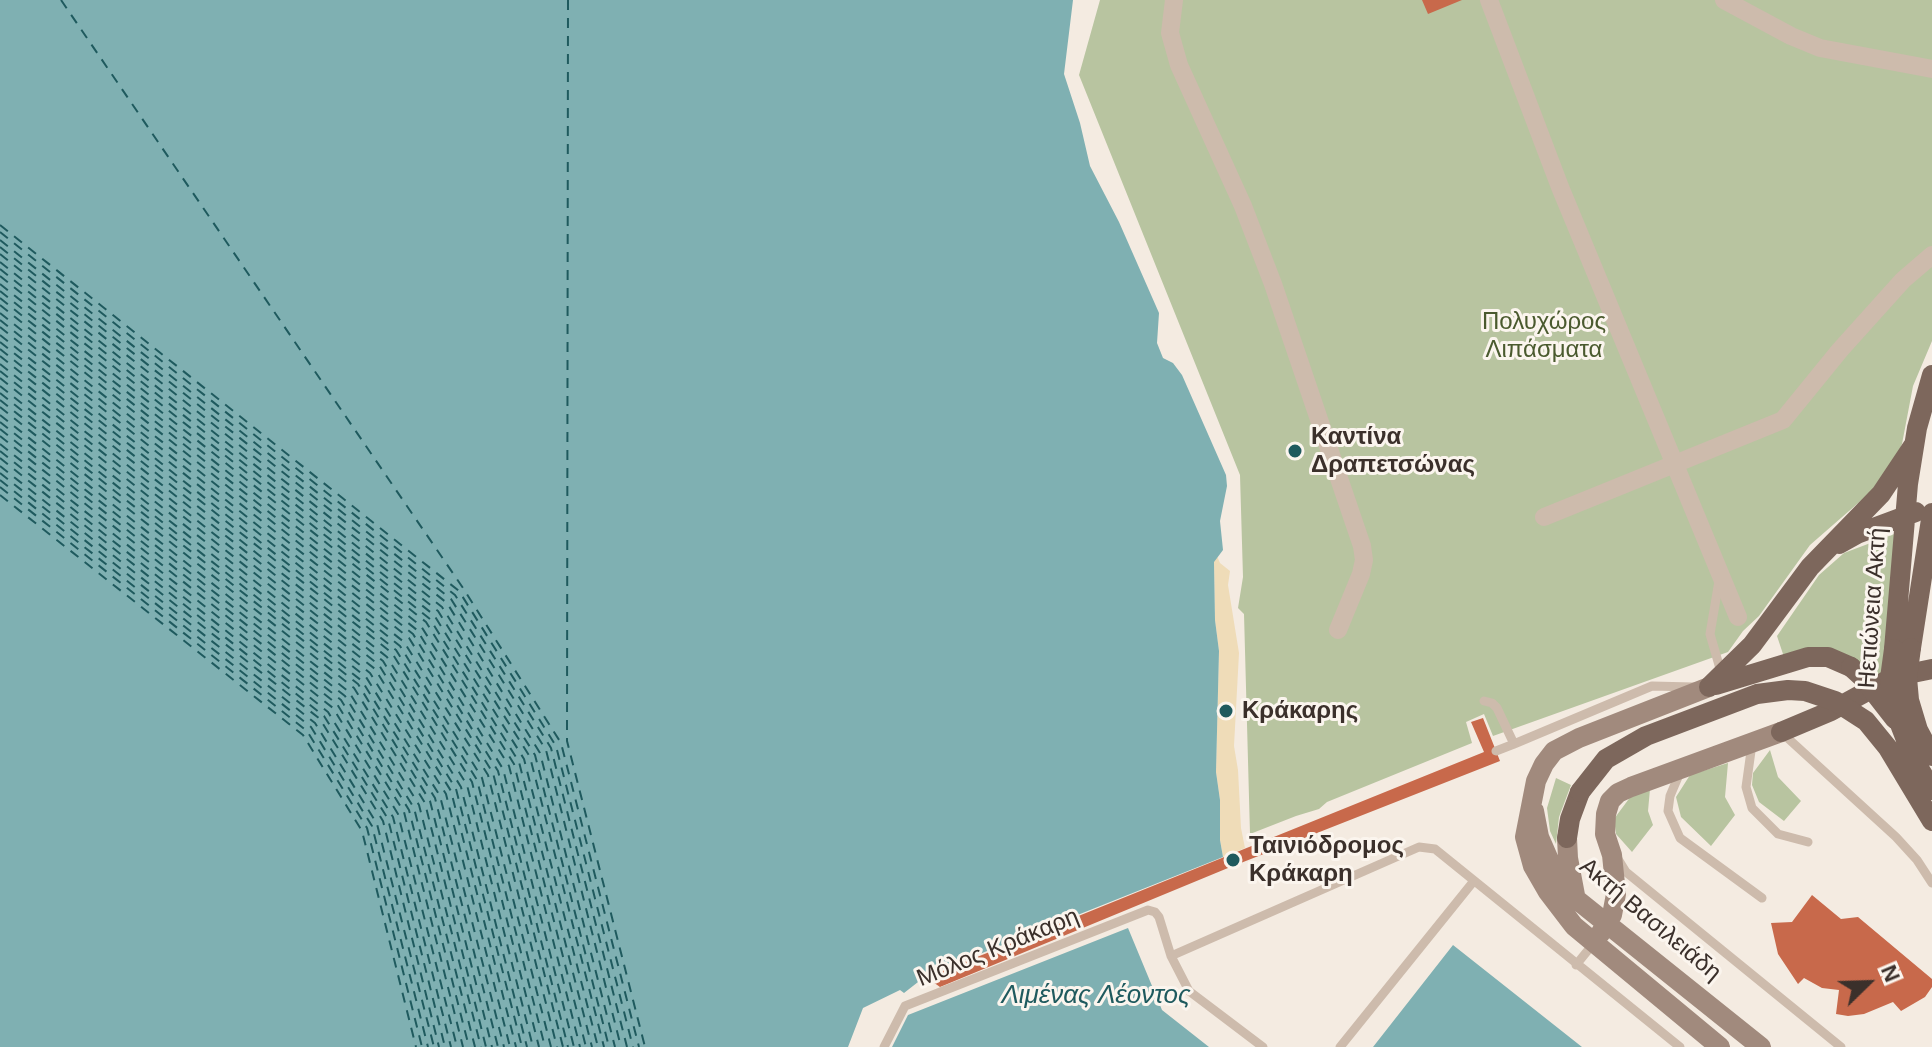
<!DOCTYPE html>
<meta charset="utf-8">
<style>
body{margin:0}
#map{position:relative;width:1932px;height:1047px;overflow:hidden;background:#f4ebe1;font-family:Helvetica,sans-serif}
canvas{display:block}
.north{position:absolute;left:1828px;top:943px;width:80px;height:80px;-webkit-text-stroke:6px #fbf5ee;paint-order:stroke;rotate:67deg;font-size:22px;font-weight:700;line-height:32px;text-align:center;color:#3b302b}
.north::after{content:'';display:block;margin:auto;width:28px;height:36px;background:#3b302b;clip-path:polygon(50% 0,100% 100%,50% 72%,0 100%)}
</style>
<div id="map">
<canvas width="1932" height="1047"></canvas>
<div class="north">N</div>
</div>
<script>
const c = document.querySelector('canvas').getContext('2d');
c.lineJoin = 'round';
function fill(path, color) { c.fillStyle = color; c.fill(path, 'evenodd'); }
const toPath = rows => new Path2D(rows.map(r => 'M' + r).join(''));
function strokePath(path, color, width, dash) { c.strokeStyle = color; c.lineWidth = width; c.lineCap = dash ? 'butt' : 'round'; c.setLineDash(dash || []); c.stroke(path); }
function drawText(font, color, halo, rows, align = 'center') {
  c.font = font + ' Helvetica,sans-serif'; c.lineWidth = 6; c.setLineDash([]); c.textBaseline = 'middle'; c.strokeStyle = halo; c.fillStyle = color; for (const [text, x, y, turn = 0] of rows) {
    c.save(); c.translate(x, y); c.rotate((+turn || 0) * Math.PI / 180); c.textAlign = isNaN(turn) ? turn : align; if (halo) c.strokeText(text, 0, 0); c.fillText(text, 0, 0); c.restore();
  }
}
fill(toPath([
 [1100,0,1932,0,1932,341,1913,386,1902,444,1888,477,1810,545,1759,616,1743,631,1728,652,1493,736,1484,714,1466,722,1472,743,1327,802,1319,809,1296,816,1250,834,1244,614,1238,608,1243,577,1240,475,1079,75],
 [1897,533,1883,697,1871,676,1784,657,1777,636,1819,575,1844,553],
 [1770,750,1778,777,1801,801,1784,821,1759,802,1752,785,1753,773],
 [1728,763,1725,797,1735,815,1711,846,1681,817,1676,797,1690,775],
 [1556,778,1571,785,1559,817,1556,844,1550,831,1547,808],
 [1650,789,1648,811,1653,825,1632,852,1616,834,1614,819,1631,796]
]), '#b8c4a0');
fill(toPath([
 [1217,556,1220,563,1230,571,1228,585,1239,653,1234,746,1238,770,1241,828,1245,848,1223,857,1220,840,1220,800,1216,772,1219,651,1215,620,1214,561]
]), '#efdcb8');
fill(toPath([
 [0,0,1073,0,1064,74,1080,123,1090,166,1119,222,1159,313,1157,343,1163,358,1173,363,1182,375,1226,475,1227,486,1220,521,1223,550,1214,562,1215,620,1219,651,1216,772,1220,800,1220,840,1223,857,927,975,904,993,900,990,863,1008,848,1047,0,1047],
 [1128,928,1162,1010,1209,1047,892,1047,908,1015],
 [1453,945,1582,1047,1373,1047]
]), '#7fb0b2');
strokePath(toPath([
 [61,0,463,588,561,743,639,1047],
 [568,0,567,741,645,1047],
 [0,225,459,591,556,746,633,1047],
 [0,232,455,595,551,748,627,1047],
 [0,240,451,599,546,750,621,1047],
 [0,247,447,603,540,753,615,1047],
 [0,254,442,607,535,755,609,1047],
 [0,262,438,611,530,757,604,1047],
 [0,269,434,615,524,759,598,1047],
 [0,276,430,619,519,762,592,1047],
 [0,284,426,622,514,764,586,1047],
 [0,291,421,626,509,766,580,1047],
 [0,298,417,630,503,769,574,1047],
 [0,305,413,634,498,771,568,1047],
 [0,313,409,638,493,773,563,1047],
 [0,320,404,642,488,775,557,1047],
 [0,327,400,646,482,778,551,1047],
 [0,335,396,650,477,780,545,1047],
 [0,342,392,653,472,782,539,1047],
 [0,349,387,657,467,785,533,1047],
 [0,356,383,661,461,787,527,1047],
 [0,364,379,665,456,789,522,1047],
 [0,371,375,669,451,791,516,1047],
 [0,378,370,673,446,794,510,1047],
 [0,386,366,677,440,796,504,1047],
 [0,393,362,681,435,798,498,1047],
 [0,400,358,684,430,801,492,1047],
 [0,407,354,688,425,803,486,1047],
 [0,415,349,692,419,805,481,1047],
 [0,422,345,696,414,808,475,1047],
 [0,429,341,700,409,810,469,1047],
 [0,436,337,704,404,812,463,1047],
 [0,444,333,708,398,814,457,1047],
 [0,451,328,712,393,817,451,1047],
 [0,458,324,716,388,819,445,1047],
 [0,466,320,719,383,821,439,1047],
 [0,473,315,723,377,824,434,1047],
 [0,480,311,727,372,826,428,1047],
 [0,487,307,731,367,828,422,1047],
 [0,495,303,735,362,831,416,1047]
]), '#1f5a5e', 2, [10, 8]);
fill(toPath([
 [1422,0,1462,0,1428,14],
 [1483,718,1500,761,1228,868,940,987,933,982,935,974,1484,752,1471,722],
 [1812,895,1841,919,1858,917,1932,979,1932,987,1925,997,1901,1011,1893,1002,1864,1014,1848,1016,1836,1014,1839,990,1822,988,1804,978,1798,984,1778,954,1771,923,1792,922]
]), '#c8694b');
strokePath(toPath([
 [1719,581,1710,634,1721,672],
 [1484,701,1492,703,1497,708,1514,744,1652,686,1693,687],
 [1781,732,1896,837,1917,860,1932,883],
 [1752,744,1746,787,1752,808,1778,834,1808,842],
 [1496,751,1514,744],
 [1681,770,1670,796,1668,811,1680,838,1762,898],
 [1618,859,1626,872,1841,1047],
 [1171,956,1419,847,1435,849,1680,1047],
 [1576,965,1593,944],
 [884,1047,905,1006,1148,910,1155,912,1159,917,1171,956,1189,991,1263,1047],
 [1340,1047,1473,882]
]), '#cdbbac', 9);
strokePath(toPath([
 [1174,0,1170,33,1179,65,1243,206,1273,284,1362,546,1364,560,1361,574,1338,630],
 [1489,0,1560,187,1738,617],
 [1724,0,1791,36,1820,48,1932,69],
 [1544,517,1783,420,1840,350,1903,280,1932,255]
]), '#cdbbac', 18);
strokePath(toPath([
 [1709,687,1579,738,1554,751,1544,764,1536,781,1525,837,1533,866,1548,892,1574,926,1720,1047],
 [1534,811,1539,837,1549,860,1560,881,1576,899,1761,1047],
 [1567,838,1568,858,1575,895],
 [1600,934,1612,915,1616,894,1612,855,1605,834,1606,814,1610,801,1618,793,1631,787,1781,732]
]), '#a18a7d', 20);
strokePath(toPath([
 [1839,544,1857,534,1916,512],
 [1911,648,1932,513],
 [1894,649,1908,484,1917,428,1932,375],
 [1716,685,1808,657,1828,657,1851,667],
 [1709,687,1752,645,1810,567,1881,494,1913,446],
 [1781,732,1831,711,1884,682,1903,675,1932,669],
 [1567,838,1570,819,1580,792]
]), '#7d675c', 20);
strokePath(toPath([
 [1911,648,1907,678,1909,700,1918,730,1932,756],
 [1894,649,1890,678,1896,714,1913,758,1932,790],
 [1851,667,1863,678,1895,719],
 [1580,792,1606,759,1646,736,1757,694,1788,690,1805,691,1835,701,1866,721,1888,748,1932,821]
]), '#7d675c', 20);
for (const [x, y, r, color] of [
 [1295,451,8,"#1f5a5e"],
 [1226,711,8,"#1f5a5e"],
 [1233,860,8,"#1f5a5e"]
]) { const dot = new Path2D(); dot.arc(x, y, r, 0, 2 * Math.PI); c.fillStyle = color; c.fill(dot); strokePath(dot, '#fbf5ee', 3); }
drawText('24px', '#4a5a2e', '#fbf5ee', [
 ["Πολυχώρος",1544,322],
 ["Λιπάσματα",1544,350]
]);
drawText('bold 24px', '#3b302b', '#fbf5ee', [
 ["Καντίνα",1311,437],
 ["Δραπετσώνας",1311,465],
 ["Κράκαρης",1242,711],
 ["Ταινιόδρομος",1249,846],
 ["Κράκαρη",1249,874]
], 'left');
drawText('24px', '#3b302b', '#fbf5ee', [
 ["Ηετιώνεια Ακτή",1873,608,-86],
 ["Ακτή Βασιλειάδη",1650,920,40],
 ["Μόλος Κράκαρη",998,948,-22]
]);
drawText('italic 26px', '#1f5a5e', '#fbf5ee', [
 ["Λιμένας Λέοντος",1096,996]
]);
</script>
